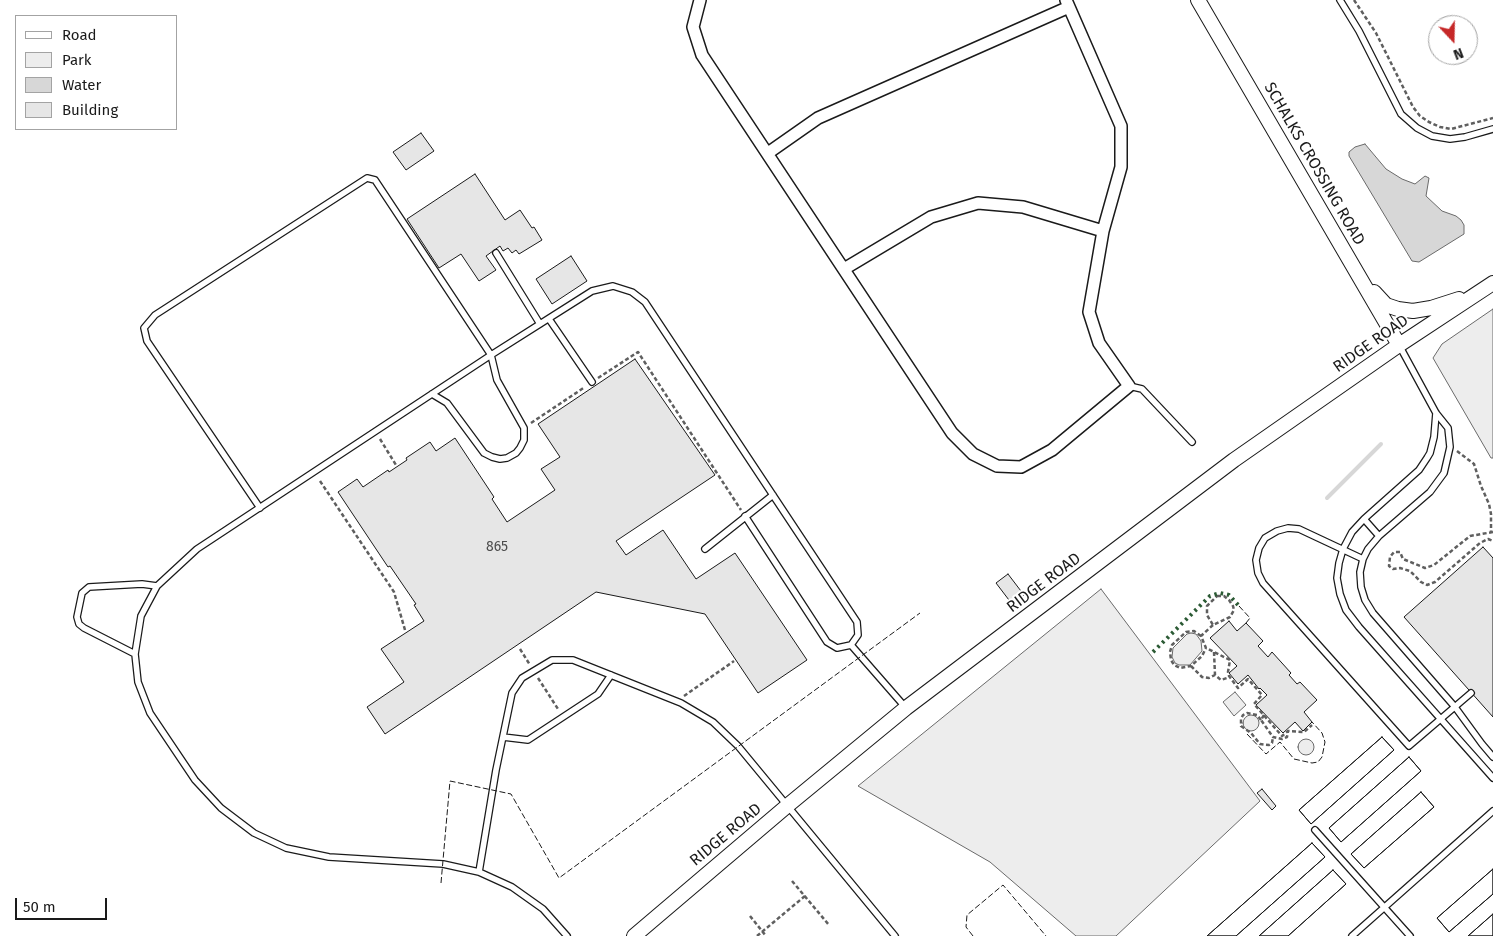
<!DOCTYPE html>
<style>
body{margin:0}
#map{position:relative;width:1493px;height:936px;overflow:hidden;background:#fff;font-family:"Fira Sans",sans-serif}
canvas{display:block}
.legend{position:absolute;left:15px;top:15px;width:162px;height:115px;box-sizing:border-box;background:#fff;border:1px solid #a3a3a3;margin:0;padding:6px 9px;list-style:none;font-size:15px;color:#1a1a1a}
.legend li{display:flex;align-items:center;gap:10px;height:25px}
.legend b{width:25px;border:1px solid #a3a3a3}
.north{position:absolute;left:1428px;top:15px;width:50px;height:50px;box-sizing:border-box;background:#fff;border:1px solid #a3a3a3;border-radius:50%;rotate:159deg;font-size:14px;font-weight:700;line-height:20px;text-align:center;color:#1a1a1a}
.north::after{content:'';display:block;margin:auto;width:18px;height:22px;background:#c62828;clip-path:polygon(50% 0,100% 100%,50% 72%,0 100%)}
.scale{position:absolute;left:15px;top:898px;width:92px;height:22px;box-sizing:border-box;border:2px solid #1a1a1a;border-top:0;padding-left:6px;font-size:15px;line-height:18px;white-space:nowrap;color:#1a1a1a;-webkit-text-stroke:4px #fff;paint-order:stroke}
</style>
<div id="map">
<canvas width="1493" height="936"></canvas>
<ul class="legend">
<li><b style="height:6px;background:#fff"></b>Road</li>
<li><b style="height:14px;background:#ededed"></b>Park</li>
<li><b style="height:14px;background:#d7d7d7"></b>Water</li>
<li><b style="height:14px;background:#e6e6e6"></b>Building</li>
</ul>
<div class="north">N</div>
<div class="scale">50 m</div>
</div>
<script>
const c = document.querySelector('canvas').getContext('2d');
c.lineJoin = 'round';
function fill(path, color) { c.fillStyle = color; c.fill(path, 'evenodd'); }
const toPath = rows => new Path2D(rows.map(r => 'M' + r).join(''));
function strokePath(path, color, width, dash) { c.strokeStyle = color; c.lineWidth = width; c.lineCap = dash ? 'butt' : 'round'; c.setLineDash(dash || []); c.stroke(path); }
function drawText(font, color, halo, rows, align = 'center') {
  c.font = font + ' "Fira Sans",sans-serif'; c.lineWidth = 4; c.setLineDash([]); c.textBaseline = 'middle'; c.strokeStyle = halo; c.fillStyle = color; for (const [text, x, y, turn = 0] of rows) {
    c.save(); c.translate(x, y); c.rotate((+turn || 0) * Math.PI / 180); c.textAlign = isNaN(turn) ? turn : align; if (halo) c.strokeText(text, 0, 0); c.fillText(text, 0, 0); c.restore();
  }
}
const green = toPath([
 [1493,309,1493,458,1491,458,1433,358,1442,344,1493,309],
 [1101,589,1260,801,1116,936,1076,936,990,862,858,786,1101,589],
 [1191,633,1196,634,1201,641,1202,651,1190,665,1179,665,1175,663,1172,657,1173,648,1187,634,1191,633],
 [1235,692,1246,705,1234,716,1223,702,1235,692],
 '1243 723a8 8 0 1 1 16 0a8 8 0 1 1-16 0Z',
 '1298 747a8 8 0 1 1 16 0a8 8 0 1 1-16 0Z'
]);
fill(green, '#ededed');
strokePath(green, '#6a6a6a', 1);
const water = toPath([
 [1365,144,1386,169,1402,179,1415,184,1425,176,1429,178,1426,196,1442,211,1456,216,1461,220,1464,225,1464,234,1419,262,1412,261,1349,156,1349,152,1355,147,1365,144]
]);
fill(water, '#d7d7d7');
strokePath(water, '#6a6a6a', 1);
strokePath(toPath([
 [1327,498,1381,444]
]), '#d7d7d7', 4);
const building = toPath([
 [421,133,434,151,406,170,393,152,421,133],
 [475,174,505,220,520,210,532,228,534,227,542,240,519,254,516,250,512,253,508,248,503,251,500,246,486,256,496,270,479,281,461,254,439,268,407,219,475,174],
 [571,256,587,281,552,304,536,279,571,256],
 [635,359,715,475,616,541,626,555,663,530,696,579,735,553,807,660,758,693,705,614,596,592,385,734,367,707,404,682,381,649,424,621,414,605,416,604,390,566,388,567,338,492,357,479,363,487,388,470,389,472,407,460,406,458,430,442,436,451,455,438,494,497,492,499,507,522,555,490,541,469,560,457,538,424,635,359],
 [1483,547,1493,558,1493,717,1404,617,1483,547],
 [1008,574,1024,595,1012,604,996,583,1008,574],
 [1229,621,1237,631,1246,623,1263,641,1258,646,1268,657,1272,652,1291,673,1289,675,1297,684,1300,682,1317,700,1304,712,1312,722,1303,731,1295,722,1283,733,1256,705,1267,695,1260,688,1259,689,1248,675,1238,684,1229,673,1237,666,1210,638,1229,621],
 [1382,737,1394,750,1311,824,1299,810,1382,737],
 [1382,737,1394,750,1311,824,1299,810,1382,737],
 [1409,757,1421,771,1341,842,1329,828,1409,757],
 [1409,757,1421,771,1341,842,1329,828,1409,757],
 [1262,789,1276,806,1272,810,1257,793,1262,789],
 [1421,792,1434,807,1364,868,1351,854,1421,792],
 [1421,792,1434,807,1364,868,1351,854,1421,792],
 [1312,843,1325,857,1236,936,1207,936,1312,843],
 [1312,843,1325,857,1236,936,1207,936,1312,843],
 [1493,869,1493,894,1449,932,1437,918,1493,869],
 [1493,869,1493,894,1449,932,1437,918,1493,869],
 [1333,870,1346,884,1288,936,1259,936,1333,870],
 [1333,870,1346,884,1288,936,1259,936,1333,870],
 [1493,914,1493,936,1468,936,1493,914],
 [1493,914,1493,936,1468,936,1493,914]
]);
fill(building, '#e6e6e6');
strokePath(building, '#1a1a1a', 1);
const service = toPath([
 [1340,0,1359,31,1401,114,1417,128,1432,136,1450,139,1465,137,1493,129],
 [496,253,540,324],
 [549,319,592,382],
 [1399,345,1436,413,1448,428,1450,447,1444,473,1430,492,1379,536,1368,549,1363,559,1360,572,1361,587,1365,600,1373,613,1455,707,1482,744,1493,757],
 [1129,386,1142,389,1192,442],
 [1436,413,1434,437,1430,453,1427,458,1419,470,1364,519,1352,532,1343,549,1339,563,1337,578,1340,594,1346,610,1359,627,1493,778],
 [260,508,147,341,144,328,155,315,367,178,375,180,491,355,497,380,524,428,524,440,520,448,516,453,507,458,500,459,492,457,484,453,447,403,432,394],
 [745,516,827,642,837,648,851,645],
 [1364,519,1379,536],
 [705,549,773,495],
 [1363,559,1299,529,1288,528,1277,531,1265,538,1259,548,1256,560,1258,573,1263,583,1409,746,1471,693],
 [135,654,84,628,79,624,77,617,82,593,89,587,142,584,157,586],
 [503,737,528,740,598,694,611,675],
 [1315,830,1410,936],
 [479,872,496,770,512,693,522,678,552,660,573,660,681,703,713,722,738,746,895,936],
 [567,936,543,909,512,887,479,872,443,864,329,857,286,848,254,833,221,808,195,780,150,713,138,682,135,654,141,616,157,586,197,549,491,355,592,291,613,286,632,292,645,302,857,622,858,635,851,645,906,708],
 [1352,936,1493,811]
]);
const minor = toPath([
 [700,0,693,27,702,55,952,433,973,454,997,466,1021,467,1052,450,1129,386,1099,343,1089,312,1103,231,1121,167,1121,126,1066,0],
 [768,153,818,118,1069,7],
 [844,269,931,217,978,203,1023,207,1103,231]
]);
const tertiary = toPath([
 [1198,0,1399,345],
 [1374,292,1386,305,1398,309,1413,311,1431,308,1459,299],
 [634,936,787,806,906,708,1234,460,1399,345,1493,283]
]);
strokePath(service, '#1a1a1a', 8);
strokePath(minor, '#1a1a1a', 14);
strokePath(tertiary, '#1a1a1a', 16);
strokePath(toPath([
 [1354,0,1376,33,1413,107,1420,116,1429,122,1440,127,1451,129,1493,118],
 [598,378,638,352,741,510],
 [531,423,585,387],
 [380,439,396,465],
 [1457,451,1474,464,1481,486,1489,504,1491,514,1491,533],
 [320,481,394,592,405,630],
 [1493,532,1470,536,1434,565,1425,568,1403,559,1400,552,1394,552,1390,557,1389,566,1393,569,1400,568,1410,571,1421,582,1427,585,1435,582,1480,543,1488,539,1493,541],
 [1217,596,1224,596,1229,600,1233,606,1234,610,1230,617,1213,625,1207,615,1207,606,1217,596],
 [1213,625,1201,636,1206,648,1230,660,1228,672,1229,676,1238,688,1248,679,1262,695,1254,704,1282,736,1288,731,1304,732,1312,725],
 [1201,636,1194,631,1186,632,1172,645,1170,652,1171,660,1174,665,1180,668,1191,666,1202,656,1206,648],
 [520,649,530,665],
 [1214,652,1215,675],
 [1191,666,1202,677,1209,678,1215,675,1221,680,1227,678,1229,676],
 [538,678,558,709],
 [684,696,734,661],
 [1264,715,1261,720,1273,737,1282,739,1287,737,1288,731],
 [1261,720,1257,715,1247,713,1243,715,1241,719,1241,726,1251,733,1260,744,1269,745,1272,743,1273,737],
 [792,881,829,925],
 [750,916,766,936],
 [757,936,805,896]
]), '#5f5f5f', 2.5, [4, 2.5]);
strokePath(service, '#fff', 5.5);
strokePath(minor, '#fff', 11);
strokePath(tertiary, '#fff', 14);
strokePath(toPath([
 [1153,652,1210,596,1220,593,1229,595,1239,606]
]), '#2b5a34', 4, [2.5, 4]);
strokePath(toPath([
 [1239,606,1250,618,1246,623],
 [1247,734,1266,754,1280,742,1294,759,1312,763,1318,762,1322,757,1325,742,1322,733,1312,722],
 [441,883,450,781,511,794,559,878,920,613],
 [973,936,966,927,967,915,1003,885,1046,936]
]), '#1a1a1a', 1, [6, 2.5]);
drawText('14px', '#4d4d4d', null, [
 ["865",497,547]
]);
drawText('16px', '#1a1a1a', '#fff', [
 ["SCHALKS CROSSING ROAD",1314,164,60],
 ["RIDGE ROAD",1371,344,-35],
 ["RIDGE ROAD",1044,583,-37],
 ["RIDGE ROAD",726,835,-40]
]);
</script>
